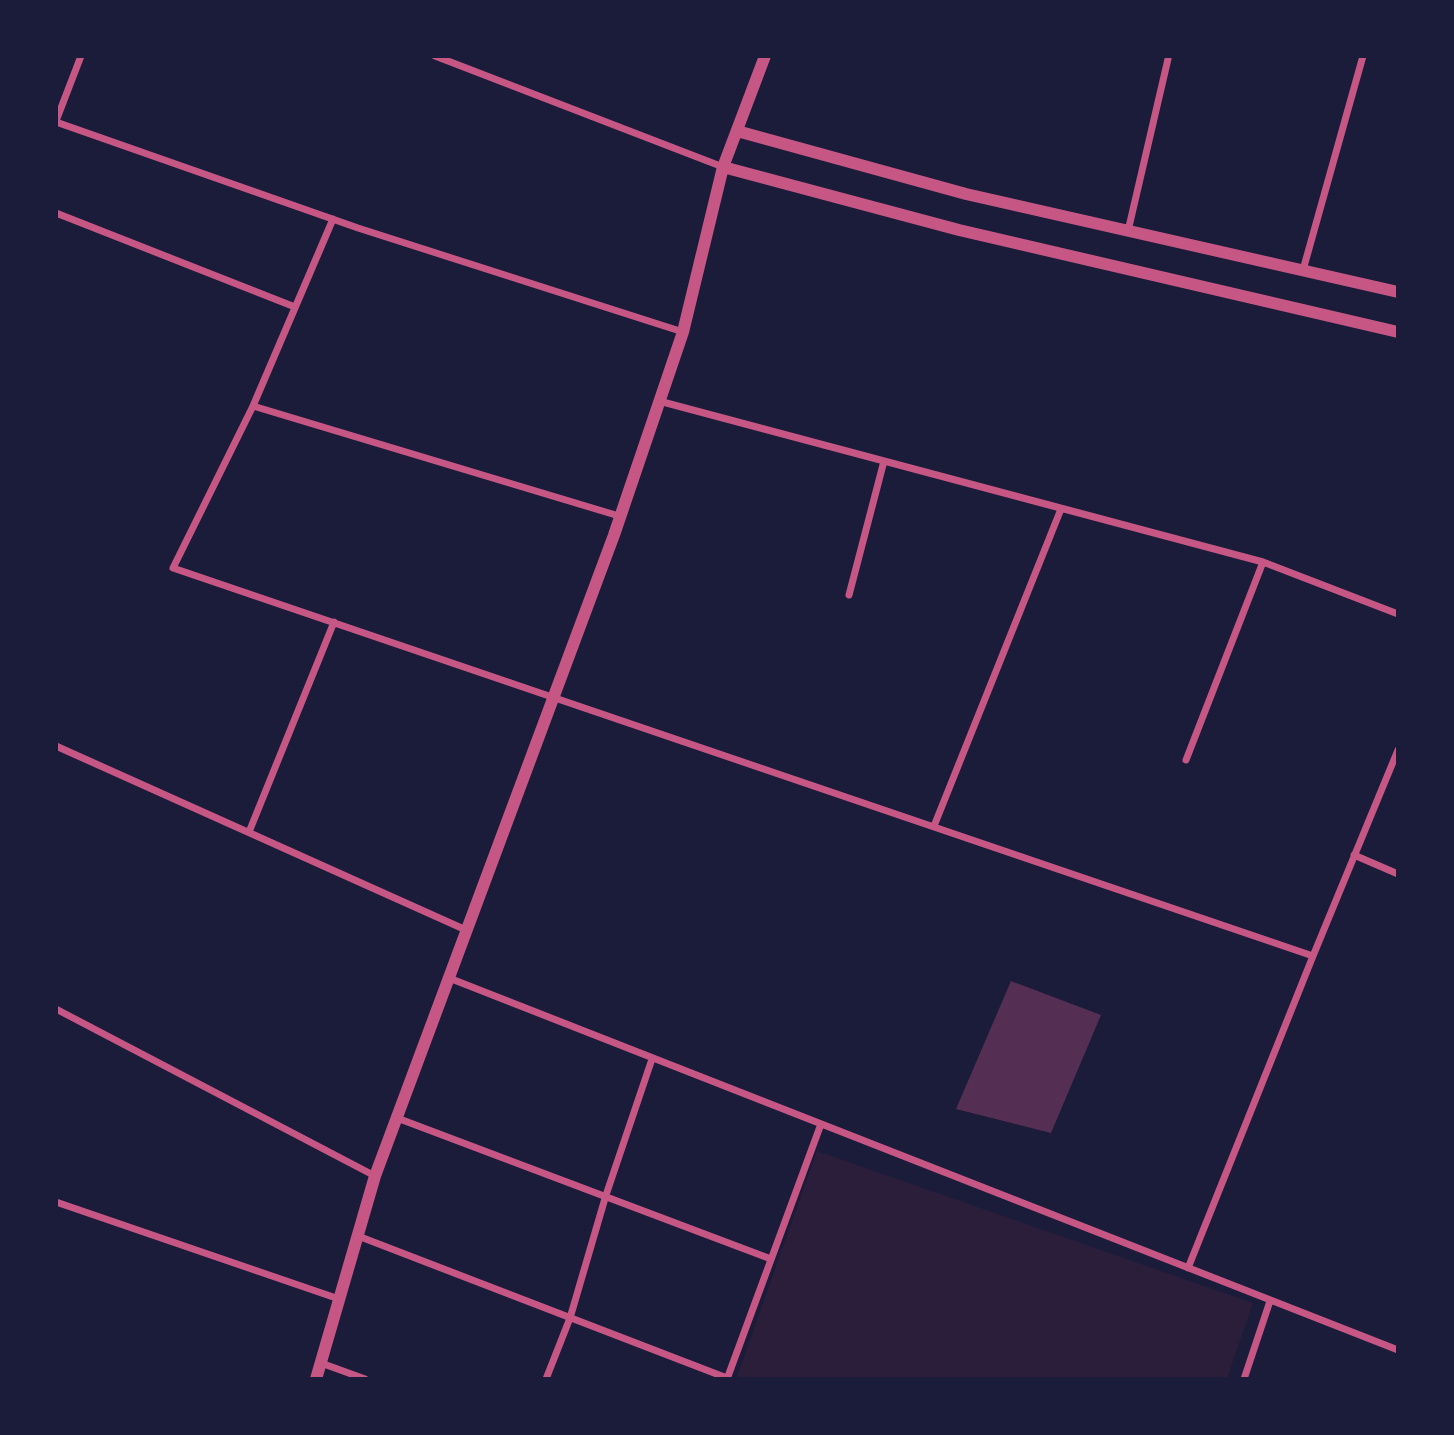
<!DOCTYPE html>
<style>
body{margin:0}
#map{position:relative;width:1454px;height:1435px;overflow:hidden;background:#1b1b3a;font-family:Raleway,sans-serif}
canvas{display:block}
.frame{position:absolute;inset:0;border:58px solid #1b1b3a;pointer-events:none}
</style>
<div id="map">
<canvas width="1454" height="1435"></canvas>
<div class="frame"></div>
</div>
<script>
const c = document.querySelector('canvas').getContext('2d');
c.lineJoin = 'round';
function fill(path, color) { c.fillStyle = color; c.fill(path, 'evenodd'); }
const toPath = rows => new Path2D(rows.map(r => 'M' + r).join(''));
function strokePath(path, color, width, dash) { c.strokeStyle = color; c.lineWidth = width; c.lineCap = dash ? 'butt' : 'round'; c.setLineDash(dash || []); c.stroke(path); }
fill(toPath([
 [817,1151,1253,1303,1227,1379,736,1379]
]), '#2a1e3b');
fill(toPath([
 [1011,981,1101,1015,1051,1133,956,1109]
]), '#542f53');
strokePath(toPath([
 [435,56,723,167],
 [56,121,81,56],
 [56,122,358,228,683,332],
 [56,213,295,307],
 [1128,231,1168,59],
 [1303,270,1363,56],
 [659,401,1263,562,1398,614],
 [253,406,333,219],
 [619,516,253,406,173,568,1313,956,1188,1268],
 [849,595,884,461],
 [56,746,466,930],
 [1186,760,1263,562],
 [934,826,1061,509],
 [249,832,334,622],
 [1354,855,1398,874],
 [1313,956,1398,750],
 [449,978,1398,1350],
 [56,1009,375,1176],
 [397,1118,771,1259],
 [56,1202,339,1299],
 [358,1236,727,1378],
 [321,1363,365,1379],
 [546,1379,570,1318,606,1195,652,1059],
 [727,1379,821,1124],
 [1244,1379,1270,1301]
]), '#c65784', 7);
strokePath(toPath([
 [737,131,966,194,1398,292],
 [723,167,959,230,1398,332],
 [316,1379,375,1176,614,535,683,332,723,167,765,56]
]), '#c65784', 12);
</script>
